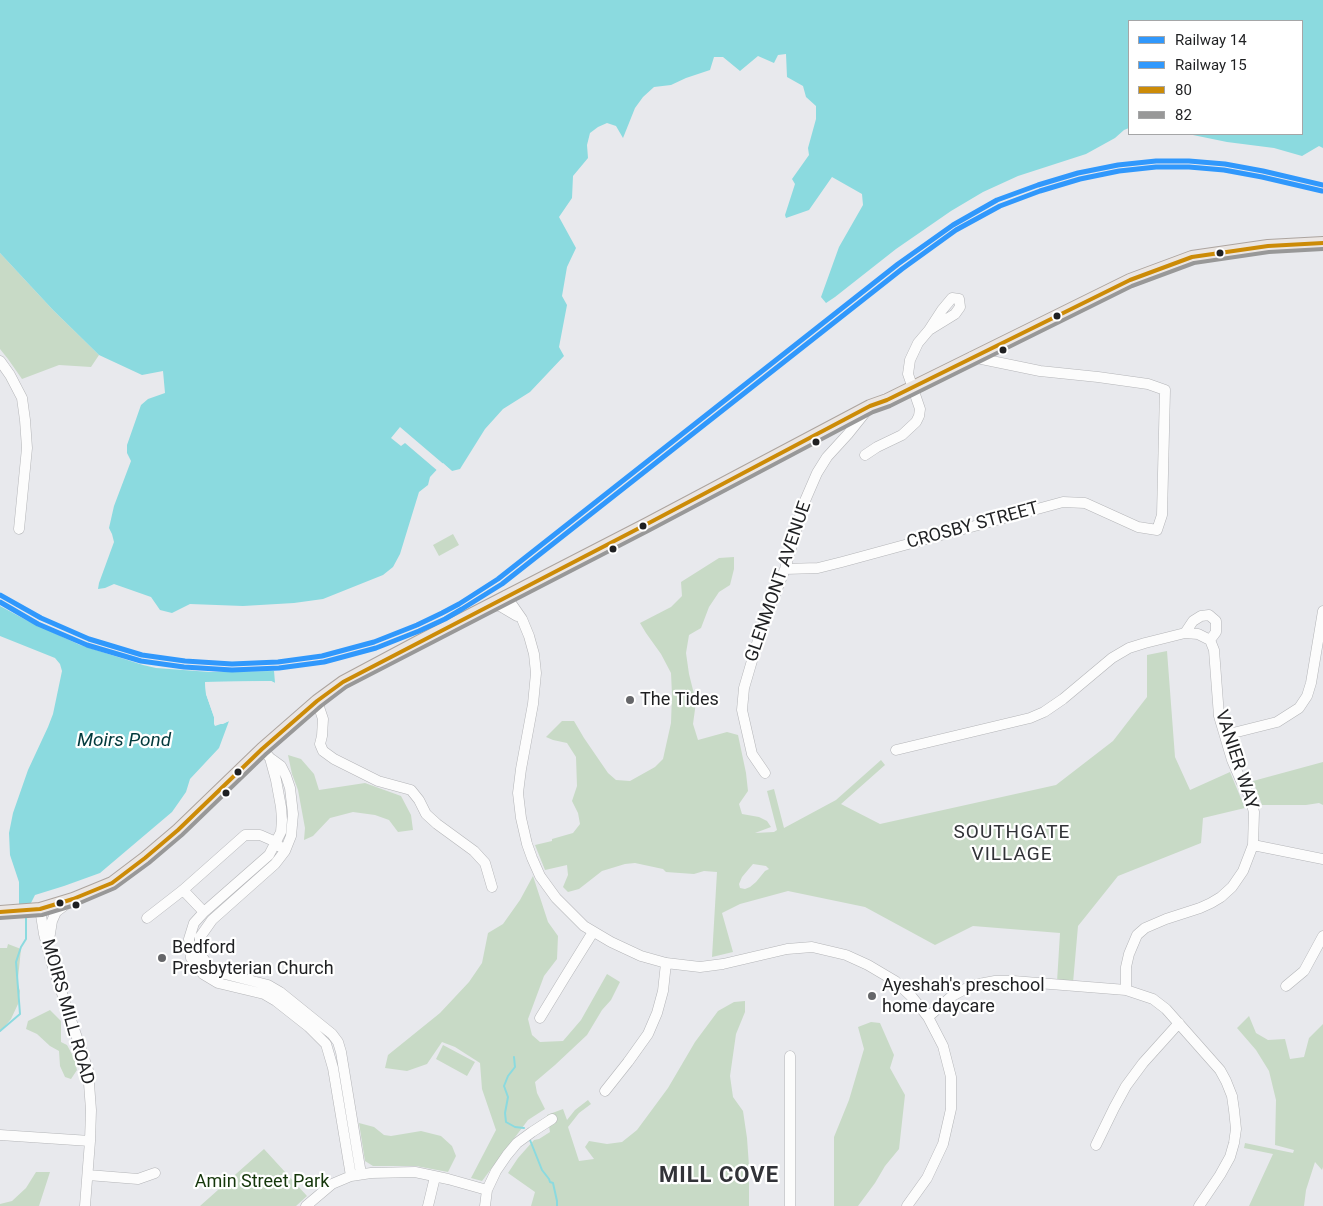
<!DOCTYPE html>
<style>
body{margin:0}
#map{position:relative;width:1323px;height:1206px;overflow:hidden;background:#e8e9ed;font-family:Roboto,sans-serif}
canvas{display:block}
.legend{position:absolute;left:1128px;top:20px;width:175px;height:115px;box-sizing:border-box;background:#fff;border:1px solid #a5a6a7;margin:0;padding:6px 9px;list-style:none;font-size:15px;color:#1f2022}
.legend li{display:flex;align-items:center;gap:10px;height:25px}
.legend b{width:25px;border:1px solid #a5a6a7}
</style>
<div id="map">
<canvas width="1323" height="1206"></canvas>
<ul class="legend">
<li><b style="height:6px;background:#3098fc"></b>Railway 14</li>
<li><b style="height:6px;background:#3098fc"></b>Railway 15</li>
<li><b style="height:6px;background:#cc8b07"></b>80</li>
<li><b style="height:6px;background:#989898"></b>82</li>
</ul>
</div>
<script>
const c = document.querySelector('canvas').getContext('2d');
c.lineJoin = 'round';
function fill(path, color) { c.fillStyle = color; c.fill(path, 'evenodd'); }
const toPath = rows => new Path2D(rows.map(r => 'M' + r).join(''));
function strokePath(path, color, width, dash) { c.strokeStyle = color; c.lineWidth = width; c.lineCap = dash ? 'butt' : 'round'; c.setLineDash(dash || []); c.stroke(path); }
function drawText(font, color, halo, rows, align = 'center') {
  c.font = font + ' Roboto,sans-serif'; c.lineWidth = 4.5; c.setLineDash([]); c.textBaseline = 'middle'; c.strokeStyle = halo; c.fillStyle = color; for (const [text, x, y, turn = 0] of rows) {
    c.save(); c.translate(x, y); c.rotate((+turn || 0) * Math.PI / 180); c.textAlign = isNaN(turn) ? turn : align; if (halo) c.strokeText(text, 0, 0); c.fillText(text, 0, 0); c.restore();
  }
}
fill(toPath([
 [0,253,53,310,99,355,91,367,59,365,22,379,8,359,0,349],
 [453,534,459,545,439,556,433,545],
 [734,557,734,569,730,585,719,592,709,607,701,628,689,635,686,653,689,674,696,702,693,724,698,740,727,732,738,735,746,773,748,791,739,804,742,814,759,817,767,821,771,827,755,833,774,832,777,830,767,791,774,789,784,828,836,800,881,760,885,765,841,804,880,824,1056,785,1113,741,1147,697,1147,655,1167,651,1175,757,1190,790,1230,772,1245,808,1203,818,1201,843,1118,876,1078,926,1073,983,1057,982,1060,933,973,926,935,945,865,907,788,891,740,904,722,913,733,952,712,957,717,872,704,871,694,874,666,872,663,869,635,863,625,864,602,871,579,889,568,892,563,887,568,875,567,865,545,870,535,845,552,841,552,839,573,833,580,824,578,813,572,801,577,786,576,757,567,743,553,740,546,737,562,721,574,721,584,738,608,773,616,780,630,781,655,767,663,759,671,723,672,695,671,673,661,654,646,633,640,623,671,607,682,596,681,582,719,558],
 [753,864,766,866,769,869,765,871,756,882,750,887,745,889,740,888,739,884,742,877],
 [288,755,301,759,314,774,319,790,365,783,401,796,411,815,413,830,398,832,389,820,375,815,353,812,330,818,313,836,304,840,305,828,298,790,292,774],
 [1323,762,1323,805,1319,803,1306,805,1262,805,1253,781],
 [533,876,548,922,558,936,557,959,544,976,528,1019,532,1035,540,1042,563,1041,581,1020,607,974,620,982,611,1000,602,1010,587,1035,555,1065,535,1082,537,1093,545,1109,528,1120,482,1181,471,1178,496,1130,482,1089,480,1063,455,1047,442,1042,427,1064,407,1071,385,1068,388,1055,440,1013,469,982,482,963,488,933,503,924,520,900],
 [8,944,21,949,18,978,18,985,20,991,18,1004,11,1019,0,1032,0,948,7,948],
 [745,1001,745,1012,736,1034,730,1076,733,1097,743,1111,747,1138,749,1166,749,1206,531,1206,535,1192,508,1173,518,1158,534,1140,539,1139,550,1132,547,1115,563,1109,567,1120,575,1110,588,1100,591,1104,579,1113,568,1127,579,1161,594,1159,585,1147,589,1141,607,1144,622,1142,637,1130,668,1088,695,1042,718,1011,734,1002],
 [50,1010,61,1021,61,1042,67,1045,74,1058,77,1070,71,1079,65,1077,60,1066,59,1051,50,1046,37,1034,26,1029,28,1021],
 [1249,1016,1256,1033,1268,1040,1285,1039,1290,1059,1304,1057,1309,1038,1323,1024,1323,1167,1322,1170,1315,1162,1306,1190,1304,1206,1249,1206,1273,1154,1244,1148,1245,1143,1293,1153,1294,1150,1275,1145,1276,1100,1269,1071,1256,1050,1237,1028],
 [871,1022,880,1023,894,1055,890,1068,905,1095,899,1149,885,1166,875,1183,858,1206,834,1206,834,1137,849,1100,864,1049,858,1027],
 [443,1045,475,1062,467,1076,436,1059],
 [359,1123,374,1127,384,1135,391,1136,421,1131,441,1136,452,1146,456,1156,448,1172,416,1166,373,1166,365,1161],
 [264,1149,307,1196,296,1206,200,1206],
 [36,1172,50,1172,39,1206,0,1206,0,1204,12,1201,26,1188]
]), '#c8dac6');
fill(toPath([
 [0,0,1323,0,1323,148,1319,146,1302,156,1274,148,1227,142,1188,134,1302,134,1302,21,1129,21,1129,128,1124,130,1115,138,1086,154,1018,176,983,192,951,211,896,249,835,297,826,303,821,297,839,247,863,205,862,194,832,177,809,210,786,218,785,215,795,184,792,179,809,155,808,148,816,119,816,106,806,97,803,86,787,77,786,54,778,55,774,63,758,56,740,71,723,57,714,57,710,70,686,78,671,85,654,87,643,97,635,108,623,138,616,126,607,123,598,127,590,133,587,145,588,158,573,176,572,198,559,217,576,248,567,267,562,296,567,305,559,347,564,356,530,392,503,409,485,429,460,469,452,471,443,463,430,477,428,485,419,492,400,554,393,567,383,575,323,599,294,603,243,606,190,604,172,613,160,610,151,597,114,584,105,588,98,589,99,583,114,542,112,534,109,528,114,506,131,461,127,453,127,445,141,405,148,399,165,393,163,371,142,375,99,355,53,310,0,253],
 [0,606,26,620,80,645,143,665,156,668,210,672,274,671,275,683,271,681,205,682,206,694,214,717,214,724,223,724,229,721,219,748,190,779,186,792,172,812,100,873,64,886,35,895,31,903,19,905,19,882,10,855,9,833,13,813,28,770,48,727,53,714,62,671,60,664,55,658,0,636]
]), '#8bdadf');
fill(toPath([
 [400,427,454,473,451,473,443,466,439,472,405,443,401,446,391,438],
 [271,681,275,683,276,685,270,684,208,685,208,694,216,717,216,723,229,718,232,720,215,726,214,724,214,717,206,694,205,682]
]), '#e8e9ed');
strokePath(toPath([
 [0,1031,20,1014,16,962,21,947,26,939,26,915],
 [514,1057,515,1067,508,1076,504,1086,508,1097,505,1113,506,1122,515,1127,524,1128],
 [530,1140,542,1170,549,1179,550,1182,553,1183,557,1201,557,1206]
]), '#8bdadf', 2);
const minor = toPath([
 [0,361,10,375,22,398,25,420,27,448,19,529],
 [865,455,877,447,902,435,916,422,919,416,920,409,908,374,910,360,918,343,929,330,955,314,960,307,959,299,952,298,942,310,929,330],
 [785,569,818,568,842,562,1063,502,1085,503,1138,527,1157,530,1162,515,1165,390,1148,384,1098,377,1040,371,972,357],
 [506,596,522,619,529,636,534,654,536,673,533,704,521,769,518,793,521,818,527,844,532,858,540,876,556,898,584,926,611,942,641,956,666,963,700,967,723,964,787,949,812,947,846,955,868,965,895,981,912,997,928,1017,943,1046,951,1077,951,1109,943,1144,927,1178,907,1206],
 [490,605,500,606,517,616],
 [1185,633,1193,621,1201,616,1209,615,1216,621,1216,632,1210,640],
 [317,701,323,719,322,736,320,744,323,751,334,759,378,781,411,790,419,800,426,814,437,824,474,851,485,863,492,887],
 [1225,735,1277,722,1299,708,1307,696,1311,683,1323,611],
 [262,749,270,758,281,766,286,776,290,788,293,814,291,836,285,851,275,864,212,920,200,937,200,954,208,965,221,973,268,985,280,992,332,1034,338,1042,341,1052,361,1174],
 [896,750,1030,718,1044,712,1063,699,1112,658,1129,648,1145,643,1185,633,1198,634,1210,640,1214,650,1219,716,1232,760,1242,783,1249,795,1254,812,1253,845,1243,871,1232,887,1221,897,1211,903,1200,908,1166,919,1145,928,1137,935,1129,954,1126,967,1126,990],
 [270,758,276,780,281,807,282,820,281,832,269,855,204,912,194,923,189,939,191,958,203,974,218,983,264,994,276,1001,309,1027,326,1044,333,1068,351,1176],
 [765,773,752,754,742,710,744,688,761,630,785,569,804,503,817,473,827,457,848,434,868,409],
 [1253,845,1323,859],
 [183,890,204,912],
 [40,909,44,934,51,961,88,1070,91,1110,90,1141,85,1206],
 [147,918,183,890,245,835,260,835,276,842,280,847],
 [49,940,52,921,56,912,69,902],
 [1286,986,1304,971,1323,936],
 [928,1017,952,996,965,989,979,984,995,981,1013,981,1126,990,1153,999,1166,1009,1220,1070,1226,1081,1232,1096,1234,1110,1236,1129,1234,1143,1230,1157,1220,1175,1199,1206],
 [540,1018,565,977,593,932],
 [605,1091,628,1062,648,1034,657,1013,663,991,666,963],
 [0,1135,90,1141],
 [1096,1145,1114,1108,1126,1086,1143,1063,1179,1023],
 [88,1175,138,1179,155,1173],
 [306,1206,332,1184,351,1176,371,1173,415,1172,448,1179,487,1190],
 [428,1206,435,1177],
 [485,1206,487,1190,496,1171,507,1155,517,1143,532,1132,552,1119],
 [790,1206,790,1056]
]);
const major = toPath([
 [0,912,40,909,73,899,112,883,145,858,178,830,262,749,317,701,343,682,418,642,647,524,870,406,887,400,1130,280,1192,257,1268,246,1323,243]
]);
strokePath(minor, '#b4b5b8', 11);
strokePath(major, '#aca49f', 14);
strokePath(minor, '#fcfcfc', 10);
strokePath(major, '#ebe6e3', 12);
strokePath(toPath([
 [0,912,40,909,73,899,112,883,145,858,178,830,262,749,317,701,343,682,647,524,870,406,887,400,1130,280,1192,257,1268,246,1323,243]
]), '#cc8b07', 4);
strokePath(toPath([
 [0,918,42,915,75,905,115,888,149,863,182,835,266,754,321,706,346,687,650,530,873,412,890,406,1132,286,1194,263,1269,252,1323,249]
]), '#989898', 4);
strokePath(toPath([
 [0,595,41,618,89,639,142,655,185,661,232,664,278,662,322,656,374,642,417,625,442,613,459,604,498,579,898,264,953,225,997,200,1038,185,1078,173,1118,165,1156,161,1189,161,1225,164,1263,171,1323,185]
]), '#3098fc', 5);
strokePath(toPath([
 [0,602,38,624,87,645,141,661,184,667,232,670,279,668,324,662,376,648,419,631,445,619,462,609,502,584,902,269,956,230,1000,206,1040,191,1080,179,1119,171,1156,167,1189,167,1224,170,1262,177,1322,191]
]), '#3098fc', 5);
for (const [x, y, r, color] of [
 [1220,253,4.5,"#1f2022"],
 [1057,316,4.5,"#1f2022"],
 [1003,350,4.5,"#1f2022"],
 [816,442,4.5,"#1f2022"],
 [643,526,4.5,"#1f2022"],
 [613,549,4.5,"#1f2022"],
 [630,700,5,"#656669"],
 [238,772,4.5,"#1f2022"],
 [226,793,4.5,"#1f2022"],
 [60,903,4.5,"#1f2022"],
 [76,905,4.5,"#1f2022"],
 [162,958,5,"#656669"],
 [872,996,5,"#656669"]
]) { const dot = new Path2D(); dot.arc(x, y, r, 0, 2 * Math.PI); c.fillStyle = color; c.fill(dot); strokePath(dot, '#fff', 2); }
drawText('18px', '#1f2022', '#fff', [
 ["CROSBY STREET",973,526,-15],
 ["GLENMONT AVENUE",779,582,-71],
 ["VANIER WAY",1236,760,72],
 ["MOIRS MILL ROAD",67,1012,74]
]);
drawText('18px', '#1f2022', '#fff', [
 ["The Tides",640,700],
 ["Bedford",172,948],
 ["Presbyterian Church",172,969],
 ["Ayeshah's preschool",882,986],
 ["home daycare",882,1007]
], 'left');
drawText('18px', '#14360a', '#fff', [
 ["Amin Street Park",262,1182]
]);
drawText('italic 19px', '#023a3d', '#fff', [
 ["Moirs Pond",124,741]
]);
c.letterSpacing = '1px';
drawText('19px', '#323338', '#fff', [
 ["SOUTHGATE",1012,833],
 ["VILLAGE",1012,855]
]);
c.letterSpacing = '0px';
c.letterSpacing = '1px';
drawText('bold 22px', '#323338', '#fff', [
 ["MILL COVE",719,1176]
]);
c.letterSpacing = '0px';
</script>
